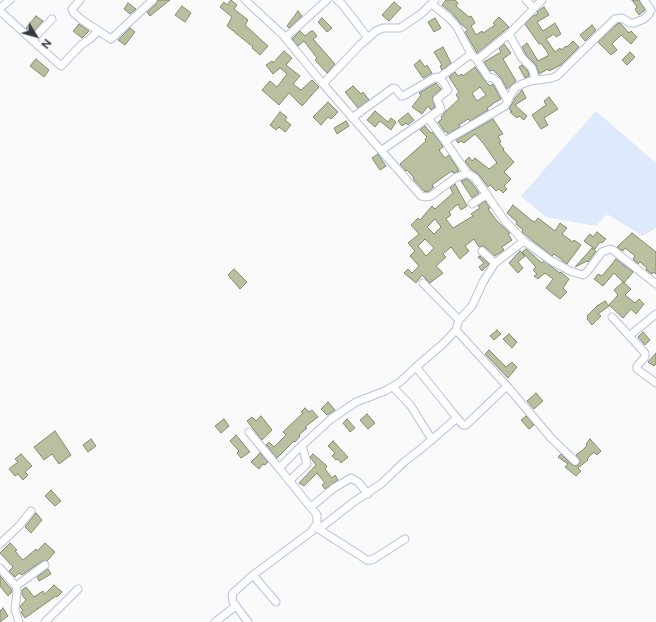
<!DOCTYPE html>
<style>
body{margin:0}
#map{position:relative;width:656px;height:622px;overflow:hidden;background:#fafafa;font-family:Figtree,sans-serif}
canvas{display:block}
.north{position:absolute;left:16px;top:16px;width:40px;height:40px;-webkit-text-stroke:3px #fafafa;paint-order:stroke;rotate:127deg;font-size:11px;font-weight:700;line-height:16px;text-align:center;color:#323944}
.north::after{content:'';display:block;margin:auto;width:14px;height:18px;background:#323944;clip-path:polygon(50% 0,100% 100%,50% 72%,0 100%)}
</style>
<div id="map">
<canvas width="656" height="622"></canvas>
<div class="north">N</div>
</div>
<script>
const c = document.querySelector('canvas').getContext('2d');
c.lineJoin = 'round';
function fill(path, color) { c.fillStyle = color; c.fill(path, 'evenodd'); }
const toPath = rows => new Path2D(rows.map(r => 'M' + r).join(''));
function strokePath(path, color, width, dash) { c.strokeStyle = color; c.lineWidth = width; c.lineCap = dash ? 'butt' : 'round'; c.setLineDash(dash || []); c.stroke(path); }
fill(toPath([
 [596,111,656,163,656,228,643,236,607,214,596,226,546,217,521,196]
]), '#dee9fc');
const building = toPath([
 [158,0,170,0,150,16,147,12,156,4,158,0],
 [231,0,237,5,234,9,248,20,245,25,268,46,260,55,252,48,253,47,227,26,232,17,220,7,224,2,227,5,231,0],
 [446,0,455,0,458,3,456,6,469,17,471,16,475,23,471,26,476,35,482,31,483,33,495,25,493,23,499,17,509,27,477,53,465,32,468,30,461,24,452,13,442,5,446,0],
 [632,0,639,0,645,10,639,15,635,9,637,7,632,0],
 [394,2,401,8,389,21,382,15,394,2],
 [128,3,136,9,130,14,124,9,128,3],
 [182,6,191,13,185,22,175,15,182,6],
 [544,7,549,15,537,22,543,31,555,23,561,34,556,37,554,34,546,39,555,52,560,48,561,50,566,46,567,47,573,41,579,47,561,65,549,71,548,69,539,74,536,65,527,56,522,47,527,43,538,61,549,55,541,43,539,44,525,24,533,16,538,14,537,12,541,9,544,7],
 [298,11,302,16,289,28,287,26,298,11],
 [36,16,43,21,32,33,26,28,36,16],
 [322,18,332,28,327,32,318,22,322,18],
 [435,18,441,28,434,32,428,22,435,18],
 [620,23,629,33,631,31,637,37,631,44,621,35,612,44,617,50,611,55,598,42,617,24,620,23],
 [79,24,89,31,82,38,73,31,79,24],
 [592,25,596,30,585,41,580,35,592,25],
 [130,28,135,32,125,45,118,40,130,28],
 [300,31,305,36,311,31,313,31,317,36,313,39,335,64,327,73,315,60,317,58,304,41,298,46,292,39,300,31],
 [504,44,511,53,503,59,516,81,507,89,501,78,493,70,490,71,484,62,501,52,499,49,504,44],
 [443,47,451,63,442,70,440,66,442,65,434,52,443,47],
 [284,51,292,58,286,65,300,76,293,84,301,90,312,80,319,87,302,106,289,93,279,105,262,90,270,81,277,87,287,74,280,68,273,74,266,65,272,61,273,63,284,51],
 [630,52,635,57,627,65,622,60,630,52],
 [36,59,49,70,44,77,30,66,36,59],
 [420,60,425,67,427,65,432,73,423,78,414,65,420,60],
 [522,65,528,71,529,76,525,78,519,67,522,65],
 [475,67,485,81,490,86,493,84,501,99,492,104,492,105,487,108,488,110,470,121,468,119,459,125,460,127,448,134,446,131,445,132,438,122,442,119,441,117,446,111,459,99,456,95,459,92,449,77,455,72,458,76,462,74,463,76,475,67],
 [480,87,486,95,477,101,472,93,480,87],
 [436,83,441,89,432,97,435,107,431,110,428,106,422,114,412,107,421,95,419,93,436,83],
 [353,86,361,94,363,92,369,100,358,108,345,92,353,86],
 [522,90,526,98,515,105,527,116,524,120,519,116,517,118,510,112,512,111,509,109,515,98,522,90],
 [549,97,558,109,544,118,548,125,541,129,532,115,546,105,544,101,549,97],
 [328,102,338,112,331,119,328,117,321,125,313,117,328,102],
 [375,111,388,122,391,118,396,122,391,130,380,121,375,127,367,120,375,111],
 [280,112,287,117,285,120,291,125,285,132,279,127,276,130,270,125,280,112],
 [408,113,414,120,408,125,406,123,402,126,398,121,408,113],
 [493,119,503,134,498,136,501,142,499,143,504,149,503,150,514,162,504,172,511,179,504,186,507,189,503,193,499,189,496,191,490,185,488,187,479,175,471,169,465,161,469,157,472,161,475,158,489,169,497,163,483,143,475,134,464,143,461,141,458,143,456,140,493,119],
 [346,121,349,126,337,134,334,128,346,121],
 [425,126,431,133,432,132,441,143,443,147,439,150,445,158,449,155,459,171,453,173,452,171,446,175,432,185,434,187,429,191,425,192,413,179,414,178,407,170,406,171,400,164,426,141,425,139,427,137,420,130,425,126],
 [378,154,386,166,380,170,372,158,378,154],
 [467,179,471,182,479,193,472,198,461,181,467,179],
 [455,184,467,206,461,210,458,204,449,212,451,215,446,219,453,228,473,216,471,214,480,208,478,206,485,201,490,208,488,209,497,221,510,233,508,234,512,240,502,247,504,250,495,256,485,247,483,246,479,247,474,239,465,246,469,251,460,259,451,247,443,254,446,257,436,266,443,273,430,283,422,275,416,283,404,273,408,269,412,273,419,266,410,256,415,251,408,243,419,234,411,225,418,218,420,220,432,206,435,209,453,193,450,188,455,184],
 [435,219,441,227,434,234,427,227,435,219],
 [425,239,434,248,426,256,418,246,425,239],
 [513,205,531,220,535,222,538,218,555,231,560,223,567,228,562,234,573,242,574,240,581,245,567,264,554,254,552,256,522,232,523,230,516,224,517,222,507,213,513,205],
 [597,232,606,239,602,243,600,242,595,249,584,241,590,234,593,237,597,232],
 [632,233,656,252,656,274,653,272,652,274,646,270,647,268,640,262,638,264,633,259,635,256,625,248,623,251,617,247,632,233],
 [592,248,596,251,588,262,587,261,575,267,592,248],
 [526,249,542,263,544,261,560,273,561,272,569,279,563,288,567,292,560,299,546,288,553,279,545,273,538,279,534,276,537,274,533,270,536,267,522,252,526,249],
 [520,251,525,256,518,262,523,268,518,273,509,263,520,251],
 [480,256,489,264,482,271,479,267,484,263,478,257,480,256],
 [616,259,633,272,624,283,614,273,603,286,594,279,598,274,602,276,616,259],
 [234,269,247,282,240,289,228,275,234,269],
 [623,282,631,289,625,295,635,303,639,299,644,304,636,314,631,309,623,318,609,305,618,295,614,290,623,282],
 [605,301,609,306,598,314,601,316,592,325,587,319,588,318,587,316,597,306,605,301],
 [497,330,501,334,494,340,490,336,497,330],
 [643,332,650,340,645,345,638,337,643,332],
 [509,334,517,342,512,348,503,339,509,334],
 [489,350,506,367,512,362,517,367,508,378,485,354,489,350],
 [656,353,656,364,654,366,648,362,656,353],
 [536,393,543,401,534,409,527,401,536,393],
 [328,402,335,410,327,415,321,409,328,402],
 [305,408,309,412,312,410,318,417,305,427,307,428,299,435,300,436,295,442,294,441,277,458,266,445,269,442,274,447,286,435,283,432,303,413,301,412,305,408],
 [367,414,375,423,368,429,360,420,367,414],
 [261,416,272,430,262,440,247,421,252,417,256,421,261,416],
 [526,416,534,425,529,429,521,420,526,416],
 [224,419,229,426,221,433,215,426,224,419],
 [347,419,355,428,350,432,343,423,347,419],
 [55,431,71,455,59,464,52,454,44,460,34,447,55,431],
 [236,435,250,452,241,458,237,453,239,451,230,441,236,435],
 [91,439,96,446,88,452,83,445,91,439],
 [590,439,601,451,597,455,594,452,587,459,588,460,578,468,581,471,576,476,565,467,568,464,558,457,561,454,572,465,577,466,580,463,580,460,576,455,583,450,587,445,586,444,590,439],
 [333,441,348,457,341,463,338,459,336,460,332,456,335,453,328,446,333,441],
 [260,453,268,462,265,465,263,464,259,469,251,462,260,453],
 [21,454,32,466,25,472,28,475,23,480,18,474,15,476,9,469,18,462,15,459,21,454],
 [313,454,327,466,325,469,332,478,335,475,338,480,325,489,322,485,325,483,317,473,304,486,299,483,316,465,310,457,313,454],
 [51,490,61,501,55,506,45,496,51,490],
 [36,513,42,520,31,533,25,527,36,513],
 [10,543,17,550,15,551,23,560,36,549,37,551,45,543,55,552,47,561,42,561,22,575,19,573,15,577,9,571,13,567,0,553,10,543],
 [48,569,51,574,39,581,37,577,48,569],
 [0,576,11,589,12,592,8,596,0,586,0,576],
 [54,585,62,592,57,597,56,596,25,618,22,614,21,612,23,610,20,607,21,605,26,600,22,595,22,590,26,587,34,597,43,591,45,594,54,585],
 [3,608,8,616,0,622,0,611,3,608]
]);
fill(building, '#b8c09f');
strokePath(building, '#848b6c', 1);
const street = toPath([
 [80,0,72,9,74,13,82,20,111,39,153,0],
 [245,0,283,35,323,84,421,196,425,197,431,196,455,178,467,173,475,178,505,221,524,241,550,260,570,271,583,275,586,273,602,252,610,249,613,250,656,284],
 [337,0,342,4,368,38],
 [526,0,534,8],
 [432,4,449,18,457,27,471,54],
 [0,8,10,0],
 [0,11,32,40],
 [52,19,32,40,61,66,81,45,90,39,98,31],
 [509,34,522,58,532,68,536,80],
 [285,38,327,0],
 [439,78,471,54,474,57],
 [323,84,360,45,376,31,383,28,400,28,421,14,435,0],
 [508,99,515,88,522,84,531,81,552,78,557,76,615,19,622,18,630,23,634,23,644,19,649,14,651,10,644,0],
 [352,118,393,88,396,89,401,96,403,96,436,77,442,80,448,90,437,99,441,109,428,118],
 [382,150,428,118,445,141],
 [467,173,445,141,505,106,508,101,497,81,493,78,488,77,477,60,509,34,542,0],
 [472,204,487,194],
 [482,251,495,263],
 [423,283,459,320],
 [612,317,645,353,645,357,637,366,637,369,656,383],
 [456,330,507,386,552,439,575,461],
 [629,336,656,314],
 [393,387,411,406,432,440],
 [457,418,463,425,466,425,507,386],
 [249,432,279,468],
 [289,481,307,464,302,445],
 [311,507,334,488,351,478,358,482,368,494],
 [317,528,367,560,372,560,405,539],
 [319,529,355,501,381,484,404,462,422,448,457,418,416,367],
 [0,544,19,526,31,511],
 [0,568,16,586,17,591,15,609,19,622],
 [253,575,276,602],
 [16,586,45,565],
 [45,622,78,589],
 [215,622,236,606],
 [248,622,233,602,232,596,233,593,253,575,311,532,317,523,317,515,279,468,296,451,331,419,356,402,385,391,400,382,416,367,444,343,456,330,459,320,472,306,483,282,495,263,524,241]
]);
strokePath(street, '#b2c1df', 9);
strokePath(street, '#fff', 7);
</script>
